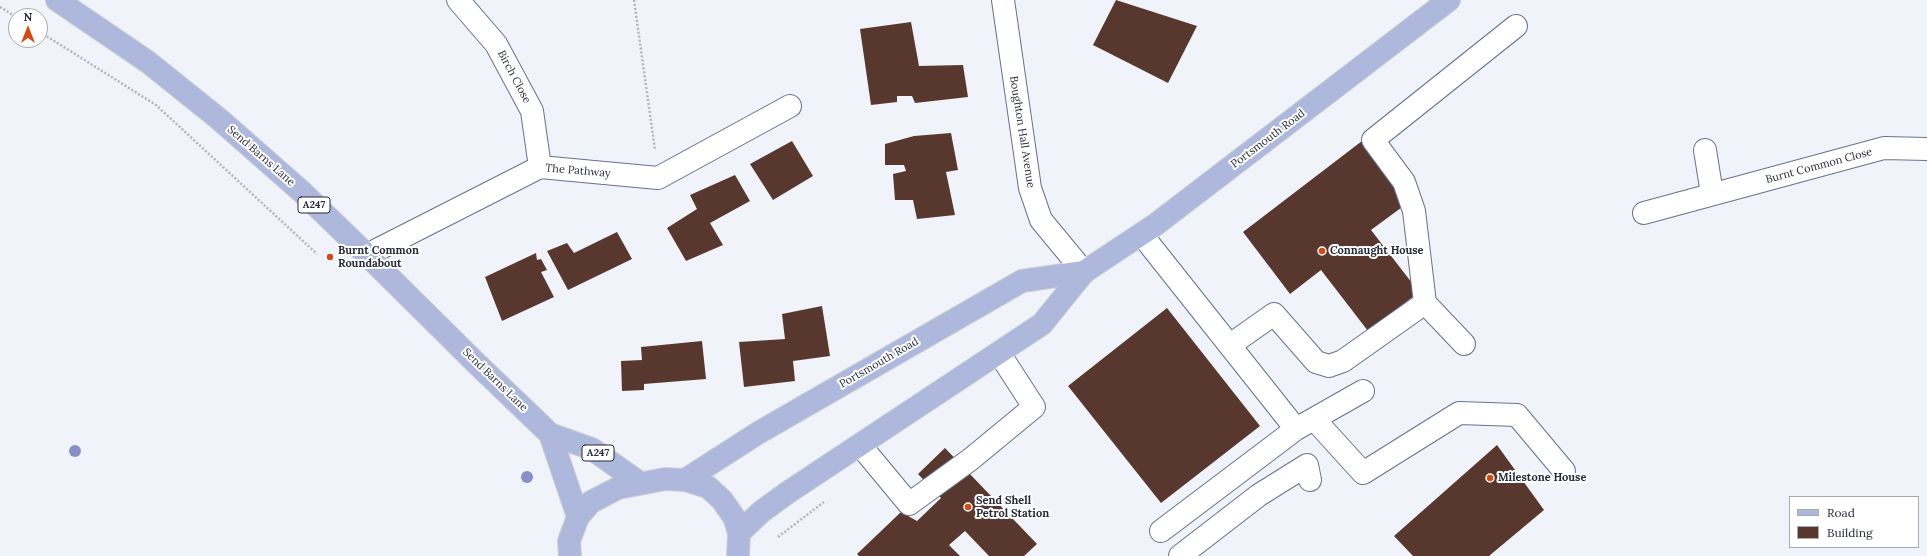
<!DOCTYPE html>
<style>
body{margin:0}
#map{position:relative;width:1927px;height:556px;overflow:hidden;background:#f1f3fa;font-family:Lora,serif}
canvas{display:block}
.legend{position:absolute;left:1789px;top:496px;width:130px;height:52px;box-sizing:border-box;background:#fff;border:1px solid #a8aaaf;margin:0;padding:5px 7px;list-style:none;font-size:12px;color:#262a37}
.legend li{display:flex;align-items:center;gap:8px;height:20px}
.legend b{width:20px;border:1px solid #a8aaaf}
.north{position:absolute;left:8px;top:8px;width:40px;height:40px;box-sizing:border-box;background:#fff;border:1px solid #a8aaaf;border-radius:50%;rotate:0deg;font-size:11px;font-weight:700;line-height:16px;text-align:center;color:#262a37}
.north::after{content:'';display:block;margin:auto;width:14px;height:18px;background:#d24a18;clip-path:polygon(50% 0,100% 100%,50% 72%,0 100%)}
</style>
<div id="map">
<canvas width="1927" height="556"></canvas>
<ul class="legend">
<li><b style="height:5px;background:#aeb8dc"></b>Road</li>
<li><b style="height:11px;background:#58382e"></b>Building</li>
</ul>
<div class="north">N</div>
</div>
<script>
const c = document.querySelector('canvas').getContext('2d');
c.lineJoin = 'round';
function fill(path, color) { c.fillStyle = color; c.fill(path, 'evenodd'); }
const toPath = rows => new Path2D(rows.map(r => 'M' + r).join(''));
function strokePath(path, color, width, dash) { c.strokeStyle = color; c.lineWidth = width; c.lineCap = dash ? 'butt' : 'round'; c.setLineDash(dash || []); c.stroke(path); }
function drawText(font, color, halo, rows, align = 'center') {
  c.font = font + ' Lora,serif'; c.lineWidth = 4; c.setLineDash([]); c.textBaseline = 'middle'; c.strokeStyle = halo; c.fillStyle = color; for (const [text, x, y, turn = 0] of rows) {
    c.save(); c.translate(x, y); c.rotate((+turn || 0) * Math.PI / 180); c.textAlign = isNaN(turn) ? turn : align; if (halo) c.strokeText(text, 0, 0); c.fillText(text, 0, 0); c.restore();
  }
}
fill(toPath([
 [1116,0,1197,26,1168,83,1093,45],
 [911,22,919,66,963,65,968,97,915,103,912,96,897,96,897,102,871,105,860,29],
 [951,133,958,170,946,172,955,215,917,219,913,200,895,200,893,174,906,171,904,165,885,165,885,144,914,136],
 [792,141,813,176,773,200,750,164],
 [1362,141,1409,202,1371,230,1419,292,1368,331,1321,270,1290,294,1243,232],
 [735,175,750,201,710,223,723,245,686,261,667,228,697,209,690,195],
 [617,232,632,259,568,290,547,251,567,243,574,253],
 [536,253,537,260,541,259,547,270,541,272,554,297,502,321,485,277],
 [822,306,830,356,793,361,795,381,744,387,739,342,785,339,782,314],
 [1167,308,1260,426,1161,503,1068,386],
 [702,341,706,379,644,384,644,390,622,391,621,361,642,360,641,347],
 [1497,445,1544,510,1489,556,1413,556,1394,536],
 [945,448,1037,544,1024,556,989,556,965,531,949,545,960,556,859,556,857,554,901,512,917,521,941,498,918,474]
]), '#58382e');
const minor = toPath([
 [458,0,496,44,532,111,540,167],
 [1003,0,1030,188,1041,220,1084,272],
 [1705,150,1712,194],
 [1644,213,1884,148,1927,149],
 [1142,235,1296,429,1363,391],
 [367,255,540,167,658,178,790,106],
 [1425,303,1414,211,1404,182,1373,140,1516,26],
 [1230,345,1274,314,1316,362,1329,366,1343,361,1425,303,1464,344],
 [1314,419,1363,473,1459,413,1517,415,1564,471],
 [860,445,909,504,971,459,1034,407,999,353],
 [1161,531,1296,429],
 [1180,556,1259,495,1307,465,1310,480]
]);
const major = toPath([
 [57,0,148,62,219,119,302,192,367,255,476,363,550,434,592,449,640,483],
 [550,434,578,517],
 [685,480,758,433,1022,281,1084,272],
 [739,533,761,512,787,493,1042,324,1084,272,1155,225,1449,0],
 [570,556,569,541,578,517,591,502,618,488,665,479,685,480,708,487,722,500,734,517,739,533,738,556]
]);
strokePath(minor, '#68708f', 24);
strokePath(major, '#cfd0d3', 24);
strokePath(toPath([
 [634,0,655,150],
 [0,7,16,17],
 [40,32,156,105,317,254],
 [778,537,824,502]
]), '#b2b5be', 2.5, [2, 2]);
strokePath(minor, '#fff', 22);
strokePath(major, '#aeb8dc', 22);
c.fillStyle = '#878fc7';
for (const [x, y] of [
 [75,451],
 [527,477]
]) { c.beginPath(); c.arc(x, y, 6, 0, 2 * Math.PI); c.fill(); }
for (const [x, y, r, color] of [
 [1322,251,4,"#d24a18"],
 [330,257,4,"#d24a18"],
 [1490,478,4,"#d24a18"],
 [968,507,4,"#d24a18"]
]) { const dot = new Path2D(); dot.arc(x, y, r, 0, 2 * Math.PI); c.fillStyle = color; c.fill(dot); strokePath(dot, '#fff', 1.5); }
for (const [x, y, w] of [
 [314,205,32],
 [598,453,32]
]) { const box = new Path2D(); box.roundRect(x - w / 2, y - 8, w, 16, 3); c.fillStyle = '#fff'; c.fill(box); strokePath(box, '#262a37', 1); }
drawText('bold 10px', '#262a37', null, [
 ["A247",314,205],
 ["A247",598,453]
]);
drawText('11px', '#262a37', '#fff', [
 ["Birch Close",514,77,62],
 ["Boughton Hall Avenue",1022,132,81],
 ["Portsmouth Road",1268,139,-37],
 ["Send Barns Lane",261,156,41],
 ["Burnt Common Close",1819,166,-15],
 ["The Pathway",578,171,5],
 ["Portsmouth Road",879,363,-30],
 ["Send Barns Lane",495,380,44]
]);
drawText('bold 11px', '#262a37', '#fff', [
 ["Burnt Common",338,251],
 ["Roundabout",338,264],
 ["Connaught House",1330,251],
 ["Milestone House",1498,478],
 ["Send Shell",976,501],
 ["Petrol Station",976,514]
], 'left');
</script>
